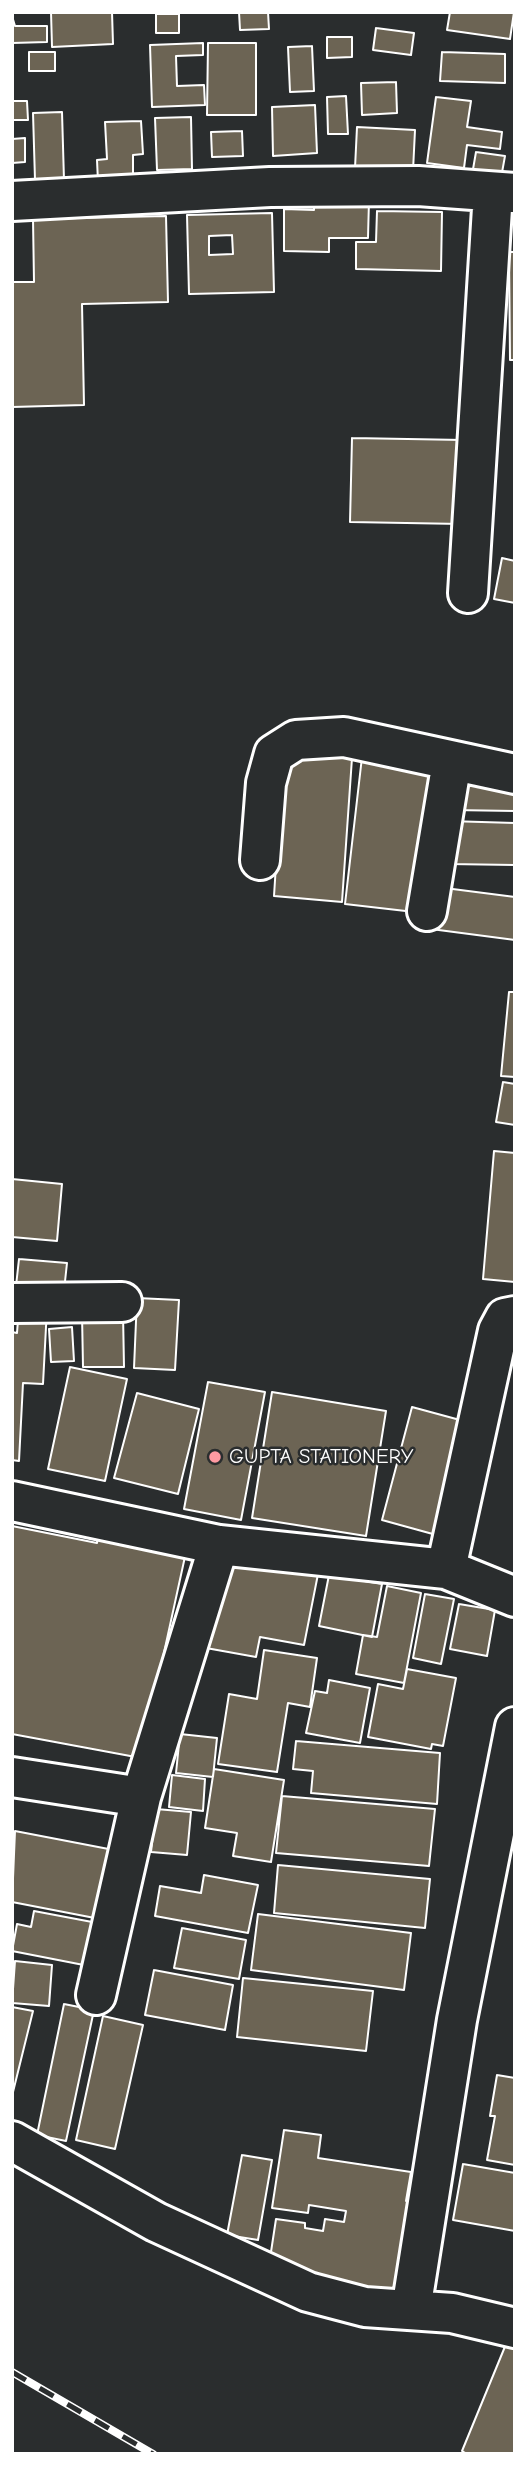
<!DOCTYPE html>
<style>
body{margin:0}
#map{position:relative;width:527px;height:2466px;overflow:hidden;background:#2a2d2e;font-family:"Comic Neue",sans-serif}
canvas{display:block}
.frame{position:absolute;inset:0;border:14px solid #fff;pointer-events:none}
</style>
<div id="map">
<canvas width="527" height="2466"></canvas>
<div class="frame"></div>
</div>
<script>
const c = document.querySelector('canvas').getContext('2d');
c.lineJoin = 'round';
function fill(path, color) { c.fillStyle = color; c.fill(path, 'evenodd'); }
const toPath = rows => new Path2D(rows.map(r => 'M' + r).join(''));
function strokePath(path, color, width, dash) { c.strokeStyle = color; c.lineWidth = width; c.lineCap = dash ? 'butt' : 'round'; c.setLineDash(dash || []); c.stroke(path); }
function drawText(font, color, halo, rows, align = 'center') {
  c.font = font + ' "Comic Neue",sans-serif'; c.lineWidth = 5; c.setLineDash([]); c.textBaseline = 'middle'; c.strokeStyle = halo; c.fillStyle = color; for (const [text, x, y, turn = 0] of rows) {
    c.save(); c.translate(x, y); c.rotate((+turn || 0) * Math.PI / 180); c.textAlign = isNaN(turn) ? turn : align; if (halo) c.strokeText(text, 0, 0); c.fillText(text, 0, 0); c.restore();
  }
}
const building = toPath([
 [51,12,112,12,113,44,52,47,51,12],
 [239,12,268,12,269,29,240,30,239,12],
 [450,12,514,12,510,39,447,30,450,12],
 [156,14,179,14,179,33,156,33,156,14],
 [12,16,15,26,47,26,47,42,12,43,12,16],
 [376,28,414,33,411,55,373,50,376,28],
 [327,37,352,37,352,57,327,58,327,37],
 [203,43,203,55,176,56,177,86,204,85,205,105,152,107,150,45,203,43],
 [208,43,256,43,256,115,207,115,208,43],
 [312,46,314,91,290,92,288,47,312,46],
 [29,52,55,52,55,71,29,71,29,52],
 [442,52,505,54,505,83,440,81,442,52],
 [396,82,397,113,362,115,361,83,396,82],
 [346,96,348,134,328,134,327,97,346,96],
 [436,97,471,101,467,127,502,132,500,149,467,145,464,168,427,163,436,97],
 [12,101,27,101,28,120,12,120,12,101],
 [315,105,317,153,273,156,272,107,315,105],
 [62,112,64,180,35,180,33,113,62,112],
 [191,117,192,169,157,170,155,118,191,117],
 [141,121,143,154,133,155,133,180,98,182,97,160,107,159,105,122,141,121],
 [357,127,415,130,413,171,355,168,357,127],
 [242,131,243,156,212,157,211,132,242,131],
 [25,138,25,162,12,163,12,139,25,138],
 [476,152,505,156,501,178,472,175,476,152],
 [314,199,369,200,368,238,329,238,329,252,284,251,284,209,314,210,314,199],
 [377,211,442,212,441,271,356,269,356,242,376,242,377,211],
 [272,213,274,292,189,294,187,215,272,213],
 [232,235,233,254,209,255,209,236,232,235],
 [166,216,168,302,82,304,84,405,12,407,12,282,34,282,33,219,166,216],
 [509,252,515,252,515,360,510,360,509,252],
 [352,438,463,440,462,524,350,522,352,438],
 [502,558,515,561,515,603,494,599,502,558],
 [283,754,352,758,342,902,274,896,283,754],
 [362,757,440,766,423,913,345,904,362,757],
 [453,778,515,780,515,811,452,810,453,778],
 [448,821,515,823,515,865,448,864,448,821],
 [437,887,515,897,515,940,431,929,437,887],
 [509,992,515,992,515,1077,501,1076,509,992],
 [503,1082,515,1084,515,1125,496,1122,503,1082],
 [494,1151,515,1153,515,1282,483,1279,494,1151],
 [12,1179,62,1184,57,1241,12,1237,12,1179],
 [19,1259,67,1263,63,1300,15,1295,19,1259],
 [137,1298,179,1300,175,1370,134,1368,137,1298],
 [19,1307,47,1308,43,1384,23,1383,19,1461,12,1460,12,1332,17,1333,19,1307],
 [123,1313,124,1367,83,1367,82,1314,123,1313],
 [72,1327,74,1361,51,1362,49,1329,72,1327],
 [70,1367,127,1379,105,1481,48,1469,70,1367],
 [208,1382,265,1392,241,1520,184,1509,208,1382],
 [272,1392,386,1411,366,1536,252,1518,272,1392],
 [137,1393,199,1409,178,1494,114,1478,137,1393],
 [412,1407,471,1423,440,1536,382,1520,412,1407],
 [12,1526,97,1543,99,1530,186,1552,141,1758,12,1734,12,1526],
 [225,1551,319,1569,304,1645,260,1637,256,1657,206,1648,225,1551],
 [329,1575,382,1584,372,1637,319,1626,329,1575],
 [387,1586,421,1593,404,1683,356,1674,363,1635,377,1637,387,1586],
 [425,1594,454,1599,441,1664,413,1658,425,1594],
 [459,1604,495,1610,487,1656,450,1649,459,1604],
 [264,1650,317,1658,310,1707,288,1703,277,1772,218,1764,229,1694,257,1699,264,1650],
 [407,1669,456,1678,443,1746,432,1744,431,1749,368,1737,378,1684,403,1689,407,1669],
 [329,1680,370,1688,360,1743,306,1733,315,1691,327,1693,329,1680],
 [180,1734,217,1738,213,1777,176,1773,180,1734],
 [296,1741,440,1753,437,1804,311,1793,313,1771,293,1769,296,1741],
 [214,1769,284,1780,271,1862,233,1856,237,1833,205,1828,214,1769],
 [172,1775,205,1779,203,1811,169,1807,172,1775],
 [282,1796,435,1809,429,1866,276,1853,282,1796],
 [156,1809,191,1812,187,1855,151,1852,156,1809],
 [15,1831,119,1851,105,1920,12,1902,15,1831],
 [278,1865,430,1879,425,1928,274,1913,278,1865],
 [204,1875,258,1885,248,1933,155,1916,160,1886,201,1893,204,1875],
 [34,1911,108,1925,99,1968,12,1951,17,1924,31,1927,34,1911],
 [258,1914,411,1933,404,1990,251,1970,258,1914],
 [182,1928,246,1940,239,1979,174,1968,182,1928],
 [15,1961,52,1965,49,2006,12,2003,15,1961],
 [154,1970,233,1985,225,2030,145,2015,154,1970],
 [243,1978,373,1991,366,2051,237,2037,243,1978],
 [64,2004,94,2010,66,2141,37,2135,64,2004],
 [12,2007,33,2011,12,2096,12,2007],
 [103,2016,143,2025,115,2149,76,2140,103,2016],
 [497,2075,515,2078,515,2165,487,2160,495,2116,490,2116,497,2075],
 [284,2130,321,2135,318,2158,411,2172,406,2201,417,2202,397,2300,315,2288,318,2273,269,2265,276,2219,305,2223,305,2228,323,2231,325,2219,344,2222,346,2211,309,2205,308,2213,272,2208,284,2130],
 [242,2155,272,2160,258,2240,227,2235,242,2155],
 [463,2164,515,2173,515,2231,453,2220,463,2164],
 [511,2332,515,2333,515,2454,467,2454,462,2451,511,2332]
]);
fill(building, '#6c6454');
strokePath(building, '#fff', 2);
const minor = toPath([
 [12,201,270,187,418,186,515,193],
 [468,593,493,192],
 [260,860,266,783,274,754,296,740,344,737,515,774],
 [427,911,452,761],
 [12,1303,122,1302],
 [12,1501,219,1545,446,1569,515,1597],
 [446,1569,498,1331,505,1318,515,1316],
 [12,1777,141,1797,219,1545],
 [96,1995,141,1797],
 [12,2141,156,2222,308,2292,365,2307,452,2313,515,2328],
 [411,2310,457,2020,515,1727]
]);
strokePath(minor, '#fff', 44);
strokePath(minor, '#2a2d2e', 38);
const rail = toPath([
 [12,2372,153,2454]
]);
strokePath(rail, '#fff', 8);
strokePath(rail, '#2a2d2e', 5, [16]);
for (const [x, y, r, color] of [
 [215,1457,7,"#ff9aa2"]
]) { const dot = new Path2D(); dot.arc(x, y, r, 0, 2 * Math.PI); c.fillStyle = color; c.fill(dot); strokePath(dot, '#2a2d2e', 2.5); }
drawText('21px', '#fff', '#2a2d2e', [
 ["GUPTA STATIONERY",229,1457]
], 'left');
</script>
